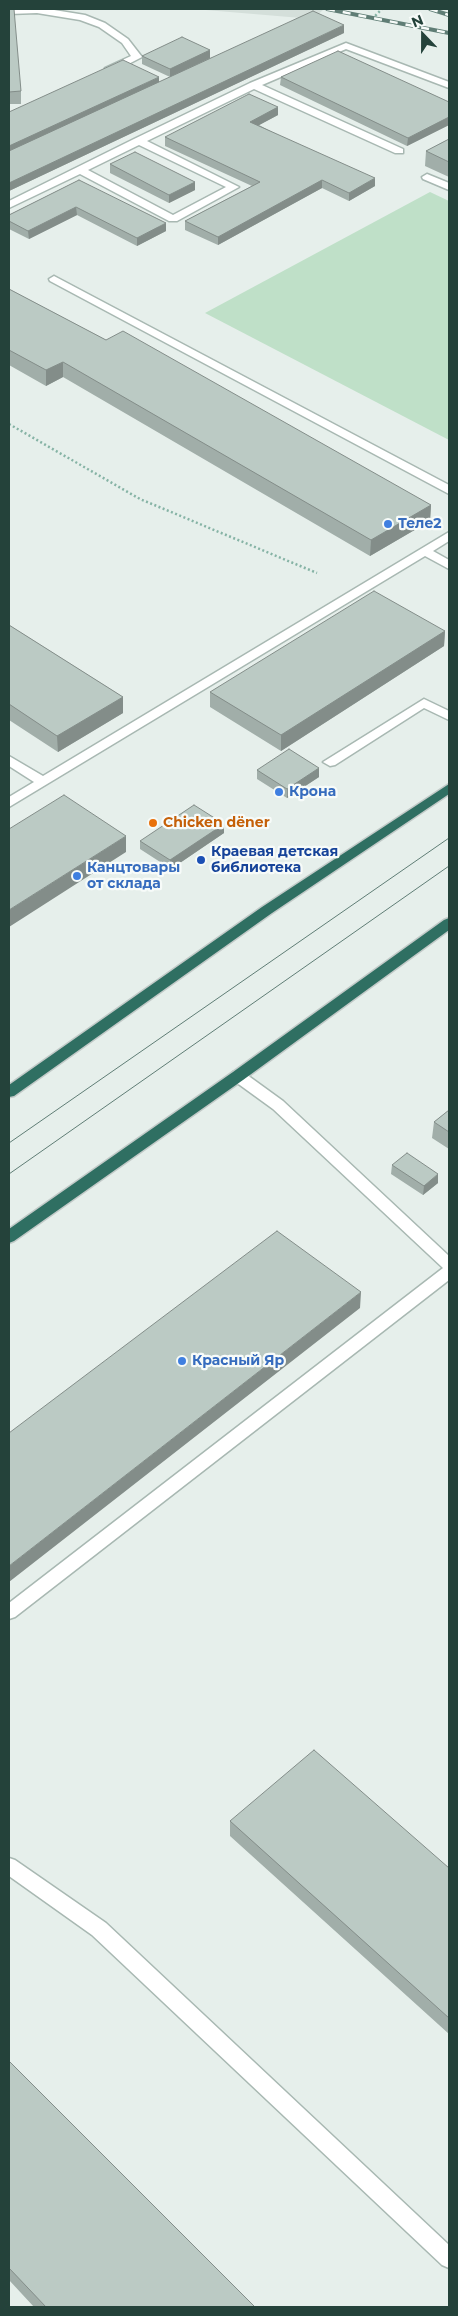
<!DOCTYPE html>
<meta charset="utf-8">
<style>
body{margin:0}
#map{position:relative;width:458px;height:2316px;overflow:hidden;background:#e6efeb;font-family:Montserrat,sans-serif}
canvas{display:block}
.frame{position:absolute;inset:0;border:10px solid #24423a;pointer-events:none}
.north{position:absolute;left:398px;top:10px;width:50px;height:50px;-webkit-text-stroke:4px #f7fbf9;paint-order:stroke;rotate:338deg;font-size:14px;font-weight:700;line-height:20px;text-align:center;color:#24423a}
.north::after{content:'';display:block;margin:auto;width:18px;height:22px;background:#24423a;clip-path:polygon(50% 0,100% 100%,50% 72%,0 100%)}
</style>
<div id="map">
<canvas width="458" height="2316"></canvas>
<div class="frame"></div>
<div class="north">N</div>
</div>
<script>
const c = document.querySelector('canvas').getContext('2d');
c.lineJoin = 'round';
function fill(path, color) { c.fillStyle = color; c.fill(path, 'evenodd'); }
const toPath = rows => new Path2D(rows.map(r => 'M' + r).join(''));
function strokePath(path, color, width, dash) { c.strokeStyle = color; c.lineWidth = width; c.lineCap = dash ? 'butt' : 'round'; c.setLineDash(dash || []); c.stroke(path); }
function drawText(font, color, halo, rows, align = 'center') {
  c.font = font + ' Montserrat,sans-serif'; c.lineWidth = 4.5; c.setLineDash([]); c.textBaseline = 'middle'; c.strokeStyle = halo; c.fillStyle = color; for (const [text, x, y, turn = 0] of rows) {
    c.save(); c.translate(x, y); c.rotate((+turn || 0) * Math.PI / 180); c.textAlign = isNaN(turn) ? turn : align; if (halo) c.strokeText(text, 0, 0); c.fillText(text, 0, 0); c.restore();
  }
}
fill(toPath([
 [194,9,324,9,313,19]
]), '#d4dfda');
fill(toPath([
 [430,192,449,201,449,440,205,313]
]), '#bfe0c8');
const minor = toPath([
 [9,9,48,9,85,15,105,23,128,39,142,57,113,72,105,72,105,68,131,56,122,43,99,27,80,20,37,13,9,14,9,9],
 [346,43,449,82,449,88,346,49,262,85,403,149,403,153,395,153,254,89,147,141,239,187,177,221,169,221,80,174,9,208,9,201,134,139,250,83,346,43],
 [139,145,226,187,173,215,88,170,139,145],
 [427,174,449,183,449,190,423,179,422,177,427,174],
 [54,276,449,485,449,494,50,281,49,279,54,276],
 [449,532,449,541,433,551,449,560,449,569,425,556,9,807,9,797,34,782,9,766,9,756,43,776,449,532],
 [424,699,449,711,449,720,424,708,335,765,330,766,323,762,424,699],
 [238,1071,243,1072,283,1101,449,1256,449,1280,15,1617,9,1619,9,1603,443,1268,273,1109,233,1080,231,1076,233,1072,238,1071],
 [9,1858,15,1860,106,1923,449,2245,449,2268,442,2265,92,1935,9,1876,9,1858]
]);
const highway = toPath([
 [449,784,449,794,272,913,14,1096,9,1097,9,1085,262,907,449,784],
 [449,918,449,930,243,1080,14,1241,9,1243,9,1229,233,1072,444,920,449,918]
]);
strokePath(minor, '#a8b8b2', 3);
strokePath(highway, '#c2cac8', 3);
strokePath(toPath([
 [372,19,382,9],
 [9,424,140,499,317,573]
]), '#86b3a5', 2.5, [2, 2.5]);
fill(minor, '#fff');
fill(highway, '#2f6f62');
strokePath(toPath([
 [9,1143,449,838],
 [9,1174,449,866]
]), '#5f7d75', 1);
const rail = toPath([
 [327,9,449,33],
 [430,9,449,15]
]);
strokePath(rail, '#5f7d75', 4);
strokePath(rail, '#f7fbf9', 2.5, [8]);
fill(toPath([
 [9,9,21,91,21,104,9,104],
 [344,33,9,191,9,112,159,82,170,77,142,64,142,56,210,50,210,58],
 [281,77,449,102,449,125,407,146,280,85],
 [278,107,278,115,259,125,375,186,349,201,322,188,218,245,185,230,185,221,252,186,165,146,165,137],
 [449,139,449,177,425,166,426,151],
 [110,164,195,182,195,190,169,203,110,173],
 [79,180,166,231,137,246,77,215,29,239,9,229,9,215],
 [9,289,106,340,431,505,430,521,370,556,63,377,46,386,9,365],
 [9,625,123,697,123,713,58,752,9,720],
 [445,631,444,646,281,751,210,707,210,692],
 [319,768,319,777,287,798,257,779,257,770],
 [224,824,224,833,171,869,140,849,140,841],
 [449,1110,449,1149,432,1138,434,1122],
 [392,1165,438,1183,423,1195,391,1174],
 [230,1821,449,1868,449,2034,230,1836],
 [9,2061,255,2307,34,2307,9,2280]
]), '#a1aea9');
fill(toPath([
 [344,25,344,33,9,191,9,183],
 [210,50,210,58,170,77,170,69],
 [159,77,159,89,9,159,9,146],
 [278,107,278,115,250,130,250,122],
 [449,117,449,125,407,146,408,138],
 [375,178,375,186,349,201,349,193],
 [322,180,322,188,218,245,218,237],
 [195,182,195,190,169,203,169,195],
 [76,207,77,215,29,239,28,231],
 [166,223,166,231,137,246,137,238],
 [63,362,63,377,46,386,46,370],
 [431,505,430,521,370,556,371,540],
 [445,631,444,646,281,751,281,735],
 [123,697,123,713,58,752,57,736],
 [319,768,319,777,287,798,287,789],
 [224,824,224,833,171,869,170,860],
 [126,836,126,852,9,927,9,910],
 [438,1174,438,1183,423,1195,424,1186],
 [361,1292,360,1308,9,1582,9,1566]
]), '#838d89');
const building = toPath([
 [9,9,14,9,21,91,9,92,9,9],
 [313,11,344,25,9,183,9,151,313,11],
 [182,37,210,50,170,69,142,56,182,37],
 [338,51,449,102,449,117,408,138,281,77,338,51],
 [123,60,159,77,9,146,9,112,123,60],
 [249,94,278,107,250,122,375,178,349,193,322,180,218,237,185,221,260,182,165,137,249,94],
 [449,139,449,162,426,151,449,139],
 [135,152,195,182,169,195,110,164,135,152],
 [79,180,166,223,137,238,76,207,28,231,9,221,9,215,79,180],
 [9,289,106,340,123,331,431,505,371,540,63,362,46,370,9,350,9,289],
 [374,591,445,631,281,735,210,692,374,591],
 [9,625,123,697,57,736,9,704,9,625],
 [289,749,319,768,287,789,257,770,289,749],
 [64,795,126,836,9,910,9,829,64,795],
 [194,805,224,824,170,860,140,841,194,805],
 [449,1110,449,1132,434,1122,449,1110],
 [407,1153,438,1174,424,1186,392,1165,407,1153],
 [277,1231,361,1292,9,1566,9,1433,277,1231],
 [314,1750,449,1868,449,2018,230,1821,314,1750],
 [9,2061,255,2307,46,2307,9,2268,9,2061]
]);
fill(building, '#bbcac4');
strokePath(building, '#838d89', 1);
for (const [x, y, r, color] of [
 [388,524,5,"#3f7fe0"],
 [279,792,5,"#3f7fe0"],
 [153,823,5,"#e8710a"],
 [201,860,5,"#1a4fb4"],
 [77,876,5,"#3f7fe0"],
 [182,1361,5,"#3f7fe0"]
]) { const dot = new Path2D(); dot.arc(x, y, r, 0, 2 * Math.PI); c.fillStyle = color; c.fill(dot); strokePath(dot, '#f7fbf9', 2); }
drawText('bold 14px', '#366cbe', '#f7fbf9', [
 ["Теле2",398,524],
 ["Крона",289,792],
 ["Канцтовары",87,868],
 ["от склада",87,884],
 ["Красный Яр",192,1361]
], 'left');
drawText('bold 14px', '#c56008', '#f7fbf9', [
 ["Chicken dëner",163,823]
], 'left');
drawText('bold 14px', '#164399', '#f7fbf9', [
 ["Краевая детская",211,852],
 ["библиотека",211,868]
], 'left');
</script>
